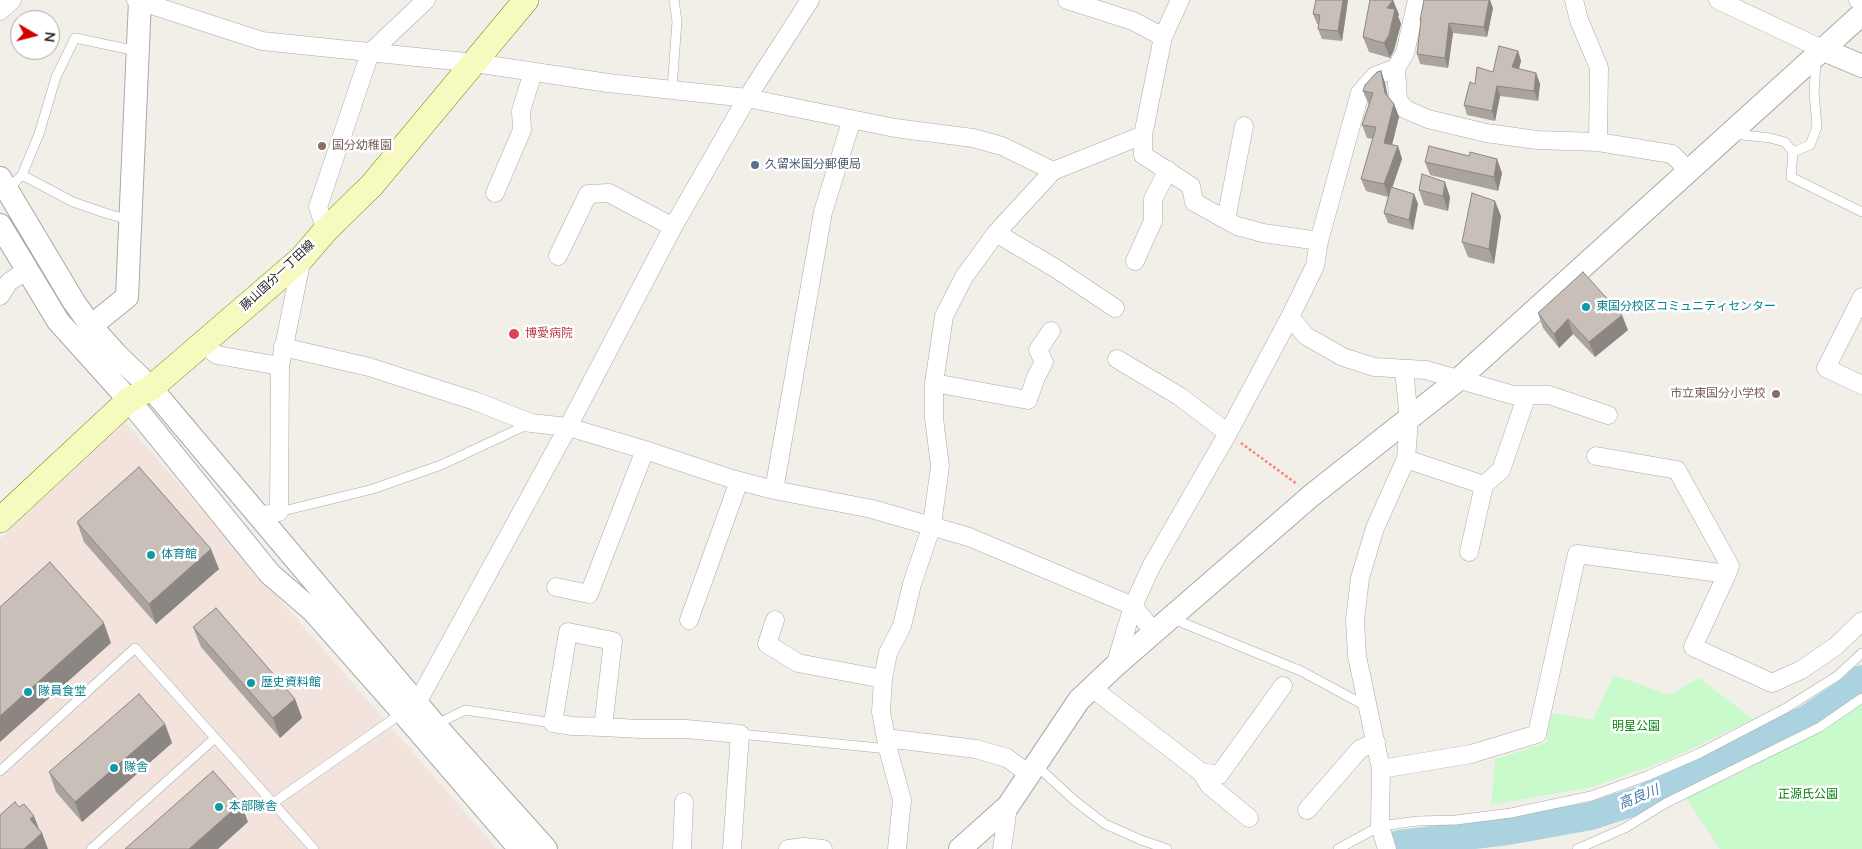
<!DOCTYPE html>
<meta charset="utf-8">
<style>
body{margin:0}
#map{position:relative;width:1862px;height:849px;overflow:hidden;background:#f2efe9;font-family:"Nunito Sans",sans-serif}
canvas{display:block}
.north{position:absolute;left:10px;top:10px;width:50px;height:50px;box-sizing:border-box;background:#fff;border:1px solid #a7a7a7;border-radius:50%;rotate:98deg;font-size:14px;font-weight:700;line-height:20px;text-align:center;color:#222}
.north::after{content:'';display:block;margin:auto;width:18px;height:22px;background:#d40000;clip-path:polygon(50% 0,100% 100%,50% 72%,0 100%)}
</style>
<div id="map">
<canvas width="1862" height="849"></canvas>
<div class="north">N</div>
</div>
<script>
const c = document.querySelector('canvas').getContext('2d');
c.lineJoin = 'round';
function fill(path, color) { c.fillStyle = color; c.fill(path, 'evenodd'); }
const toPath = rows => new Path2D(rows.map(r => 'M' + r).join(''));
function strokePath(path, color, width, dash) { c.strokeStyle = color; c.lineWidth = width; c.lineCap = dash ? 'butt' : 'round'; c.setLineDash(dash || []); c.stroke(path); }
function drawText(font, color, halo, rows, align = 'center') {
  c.font = font + ' "Nunito Sans","Noto Sans JP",sans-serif'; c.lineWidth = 5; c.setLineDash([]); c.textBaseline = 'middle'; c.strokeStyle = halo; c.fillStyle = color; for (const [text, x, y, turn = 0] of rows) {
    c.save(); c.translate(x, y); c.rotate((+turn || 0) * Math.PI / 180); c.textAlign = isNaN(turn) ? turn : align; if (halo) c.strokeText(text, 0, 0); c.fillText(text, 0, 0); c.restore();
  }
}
fill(toPath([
 [125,422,497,849,0,849,0,539]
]), '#f3e3dd');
fill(toPath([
 [1614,675,1669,695,1699,678,1753,719,1670,759,1592,787,1491,805,1495,759,1546,743,1551,713,1593,720],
 [1862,698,1862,849,1720,849,1686,798,1746,770,1812,727]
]), '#c8facc');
strokePath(toPath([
 [1393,849,1399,844,1508,831,1591,816,1643,799,1696,770,1807,719,1852,689,1862,679]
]), '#aad3df', 28);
const service = toPath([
 [1816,62,1814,93,1817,127,1810,145,1793,152,1791,177,1862,212],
 [672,89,677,21,674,0],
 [1734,134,1770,138,1785,142,1793,152],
 [22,175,73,202,108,214,130,220],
 [7,190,22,175,39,134,56,77,75,38,137,51],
 [279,512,373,489,441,465,531,423],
 [1171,618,1301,671,1366,706],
 [436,726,441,722,465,710,553,723],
 [740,734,888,749],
 [1036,765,1075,801,1105,824,1141,840,1167,849],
 [0,771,135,648,314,849],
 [273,803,402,713],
 [91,849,215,738],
 [1338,849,1380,826,1418,821,1456,820,1511,813,1591,796,1647,776,1700,753,1786,708,1837,676,1862,653],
 [1577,849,1625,828,1666,803,1820,727,1862,698]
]);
const minor = toPath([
 [136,0,262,41,475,63,608,83,747,98,895,128,973,138,1002,146,1053,171],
 [1067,0,1133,21,1163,37],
 [1180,0,1163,37,1143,135,1143,155,1191,186,1194,202,1237,226,1263,233,1319,241],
 [1417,0,1405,53,1396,68,1398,100,1405,109,1428,119,1486,133,1537,140,1598,142,1672,154,1689,171],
 [1574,0,1579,20,1599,68,1598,142],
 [1718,0,1824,50],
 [1858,0,1862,2],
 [0,11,12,0],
 [495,193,522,130,521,111,533,72],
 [1226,220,1244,126],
 [326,230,318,207,370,53,426,0],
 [996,233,1055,268,1115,308],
 [558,256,588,194,609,193,673,227],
 [1135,261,1153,221,1153,199,1168,170],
 [0,296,9,282,27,270],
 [1862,297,1826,368,1862,385],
 [1290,317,1306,336,1343,357,1374,367,1426,370,1513,395,1549,395,1608,415],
 [202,343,217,355,280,366],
 [283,347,369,367,475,401,531,423,568,427,645,450,732,479,774,490,872,509,969,537,1133,606,1154,632],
 [1117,359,1179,396,1228,433],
 [934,383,1028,400,1036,377,1044,362,1038,350,1051,331],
 [1596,456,1677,470,1730,566,1727,574],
 [1406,459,1484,485],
 [774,490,823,212,852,119],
 [259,516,279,512,280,366,302,258],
 [1469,552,1484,485,1501,470,1527,395],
 [556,587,589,594,645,450],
 [689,620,739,481],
 [775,620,767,644,798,663,883,679],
 [1115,666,1133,606,1152,565,1228,433,1290,317,1315,266,1319,241,1360,93,1375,76,1396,68],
 [1092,688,1201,772,1209,785,1249,818],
 [417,703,568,427,673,227,747,98,810,0],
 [603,727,613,641,568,632,553,723,572,726,603,727,640,729,686,729,740,734,732,849],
 [886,738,976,749,1007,758,1029,774],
 [1381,769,1471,754,1537,734,1577,554,1727,574,1693,647,1772,683,1801,670,1836,646,1862,621],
 [1201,772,1219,775,1283,686],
 [1307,810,1360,749,1376,742],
 [682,849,684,802],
 [788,849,804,847,823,849],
 [897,849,902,800,888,749,881,712,883,679,888,653,902,626,912,584,932,525,940,466,934,418,934,383,944,316,964,277,996,233,1053,171,1143,135],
 [1002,849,1008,806],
 [1387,849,1380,826,1381,769,1357,656,1355,620,1360,578,1375,528,1406,459,1409,420,1404,369]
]);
const tertiary = toPath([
 [1824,50,1862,66],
 [0,178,74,302,91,326,117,355,151,388,436,726,546,849],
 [0,225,58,321,129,400,270,574,313,611,403,713,520,849],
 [91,326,127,297,140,0],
 [960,849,1008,806,1079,700,1115,666,1312,495,1459,379,1862,14]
]);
const secondary = toPath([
 [0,520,129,400,151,388,302,258,326,230,372,185,526,0]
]);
strokePath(service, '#a9a9a9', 10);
strokePath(minor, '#a9a9a9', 19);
strokePath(tertiary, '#a9a9a9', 24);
strokePath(secondary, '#707d05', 26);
strokePath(toPath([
 [1241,443,1297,484]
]), '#fa8072', 2.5, [2.5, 2.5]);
strokePath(service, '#fff', 9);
strokePath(minor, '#fff', 18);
strokePath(tertiary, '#fff', 22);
strokePath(secondary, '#f7fabf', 25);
fill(toPath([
 [1348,0,1342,41,1322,39,1318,29,1319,25,1317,24,1313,14],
 [1393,0,1399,15,1398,16,1401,24,1394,50,1390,58,1369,52,1363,37],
 [1493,8,1487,37,1453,33,1448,68,1420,64,1417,54,1421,23,1420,20],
 [1518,51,1521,61,1519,69,1536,73,1540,84,1538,101,1500,96,1495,121,1467,115,1464,105,1493,72],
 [1381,71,1385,83,1388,97,1394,104,1399,117,1392,145,1398,146,1402,159,1392,188,1414,194,1418,204,1413,230,1388,223,1384,213,1388,197,1366,191,1361,179,1373,139,1367,138,1362,125,1369,104,1368,103,1363,91],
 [1425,162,1502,173,1498,191,1430,175],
 [1419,190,1450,197,1448,211,1424,205],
 [1501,216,1494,264,1468,257,1462,242],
 [1538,313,1628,330,1595,357,1573,334,1559,348,1543,328],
 [77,522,219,569,156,624,84,542],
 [193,627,295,699,302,718,280,738,201,647],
 [165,724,172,743,82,822,56,792,49,772]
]), '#aba49e');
fill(toPath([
 [1343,0,1348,0,1342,41,1338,31],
 [1393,0,1399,15,1398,16,1401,24,1394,50,1390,58,1384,43,1387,8],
 [1489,0,1490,0,1493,8,1487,37,1484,27],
 [1449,23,1453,33,1448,68,1445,58],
 [1518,51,1521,61,1516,78,1512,67],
 [1381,71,1385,83,1389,106,1385,93],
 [1536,73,1540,84,1538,101,1534,91],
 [1497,86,1500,96,1495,121,1492,111],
 [1394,104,1399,117,1389,156,1384,143],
 [1398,146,1402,159,1389,197,1384,184],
 [1497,159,1502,173,1498,191,1494,177],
 [1445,182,1450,197,1448,211,1443,196],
 [1414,194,1418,204,1413,230,1409,220],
 [1495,201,1501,216,1494,264,1489,249],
 [1622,315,1628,330,1595,357,1589,342],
 [1568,319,1573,334,1559,348,1554,334],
 [211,549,219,569,156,624,149,604],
 [104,623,111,643,0,742,0,716],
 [295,699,302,718,280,738,273,718],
 [165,724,172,743,82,822,75,802],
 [241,803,248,822,218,849,189,849],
 [34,816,41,834,42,833,48,849,24,849,30,819]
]), '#8b8681');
const building = toPath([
 [1316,0,1343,0,1338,31,1318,29,1320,15,1313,14,1316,0],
 [1370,0,1393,0,1387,8,1395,9,1389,35,1384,43,1363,37,1370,0],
 [1424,0,1489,0,1484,27,1449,23,1445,58,1417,54,1421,20,1420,20,1424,0],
 [1499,46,1518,51,1512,67,1536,73,1534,91,1497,86,1492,111,1464,105,1470,82,1475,84,1477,67,1493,72,1499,46],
 [1381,71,1385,93,1394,104,1384,143,1398,146,1384,184,1361,179,1376,127,1362,125,1373,93,1363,91,1365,85,1377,72,1381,71],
 [1429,146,1469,156,1470,152,1497,159,1494,177,1425,162,1429,146],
 [1422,174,1445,182,1443,196,1419,190,1422,174],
 [1391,187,1414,194,1409,220,1384,213,1391,187],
 [1472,193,1495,201,1489,249,1462,242,1472,193],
 [1583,272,1622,315,1589,342,1568,319,1554,334,1538,313,1583,272],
 [139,467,211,549,149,604,77,522,139,467],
 [50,562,104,623,0,716,0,607,50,562],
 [216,608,295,699,273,718,193,627,216,608],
 [139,694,165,724,75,802,49,772,139,694],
 [213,771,241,803,189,849,125,849,213,771],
 [15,802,19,807,24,804,34,816,30,819,42,833,24,849,0,849,0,815,15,802]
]);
fill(building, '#c7bfb8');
strokePath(building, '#8b8681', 1);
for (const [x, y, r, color] of [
 [322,146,5,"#8d6e63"],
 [755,165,5,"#5c6f8a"],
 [1586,307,5,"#0f9aa8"],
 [514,334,6,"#e0444e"],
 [1776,394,5,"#8d6e63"],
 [151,555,5,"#0f9aa8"],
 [251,683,5,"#0f9aa8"],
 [28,692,5,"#0f9aa8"],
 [114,768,5,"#0f9aa8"],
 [219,807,5,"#0f9aa8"]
]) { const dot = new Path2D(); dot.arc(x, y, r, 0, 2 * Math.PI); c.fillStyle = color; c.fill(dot); strokePath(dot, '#fff', 2); }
drawText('12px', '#785e54', '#fff', [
 ["国分幼稚園",332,146],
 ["市立東国分小学校",1766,394,"right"]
], 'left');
drawText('12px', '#4e5e75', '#fff', [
 ["久留米国分郵便局",765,165]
], 'left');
drawText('12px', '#222', '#fff', [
 ["藤山国分一丁田線",278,276,-43]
]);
drawText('12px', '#0d838f', '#fff', [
 ["東国分校区コミュニティセンター",1596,307],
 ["体育館",161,555],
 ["歴史資料館",261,683],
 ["隊員食堂",38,692],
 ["隊舎",124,768],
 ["本部隊舎",229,807]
], 'left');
drawText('12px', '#be3a42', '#fff', [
 ["博愛病院",525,334]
], 'left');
drawText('12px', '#0c8416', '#fff', [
 ["明星公園",1636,727],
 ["正源氏公園",1808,795]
]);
drawText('italic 14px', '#4a7aab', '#fff', [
 ["高良川",1639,798,-22]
]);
</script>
